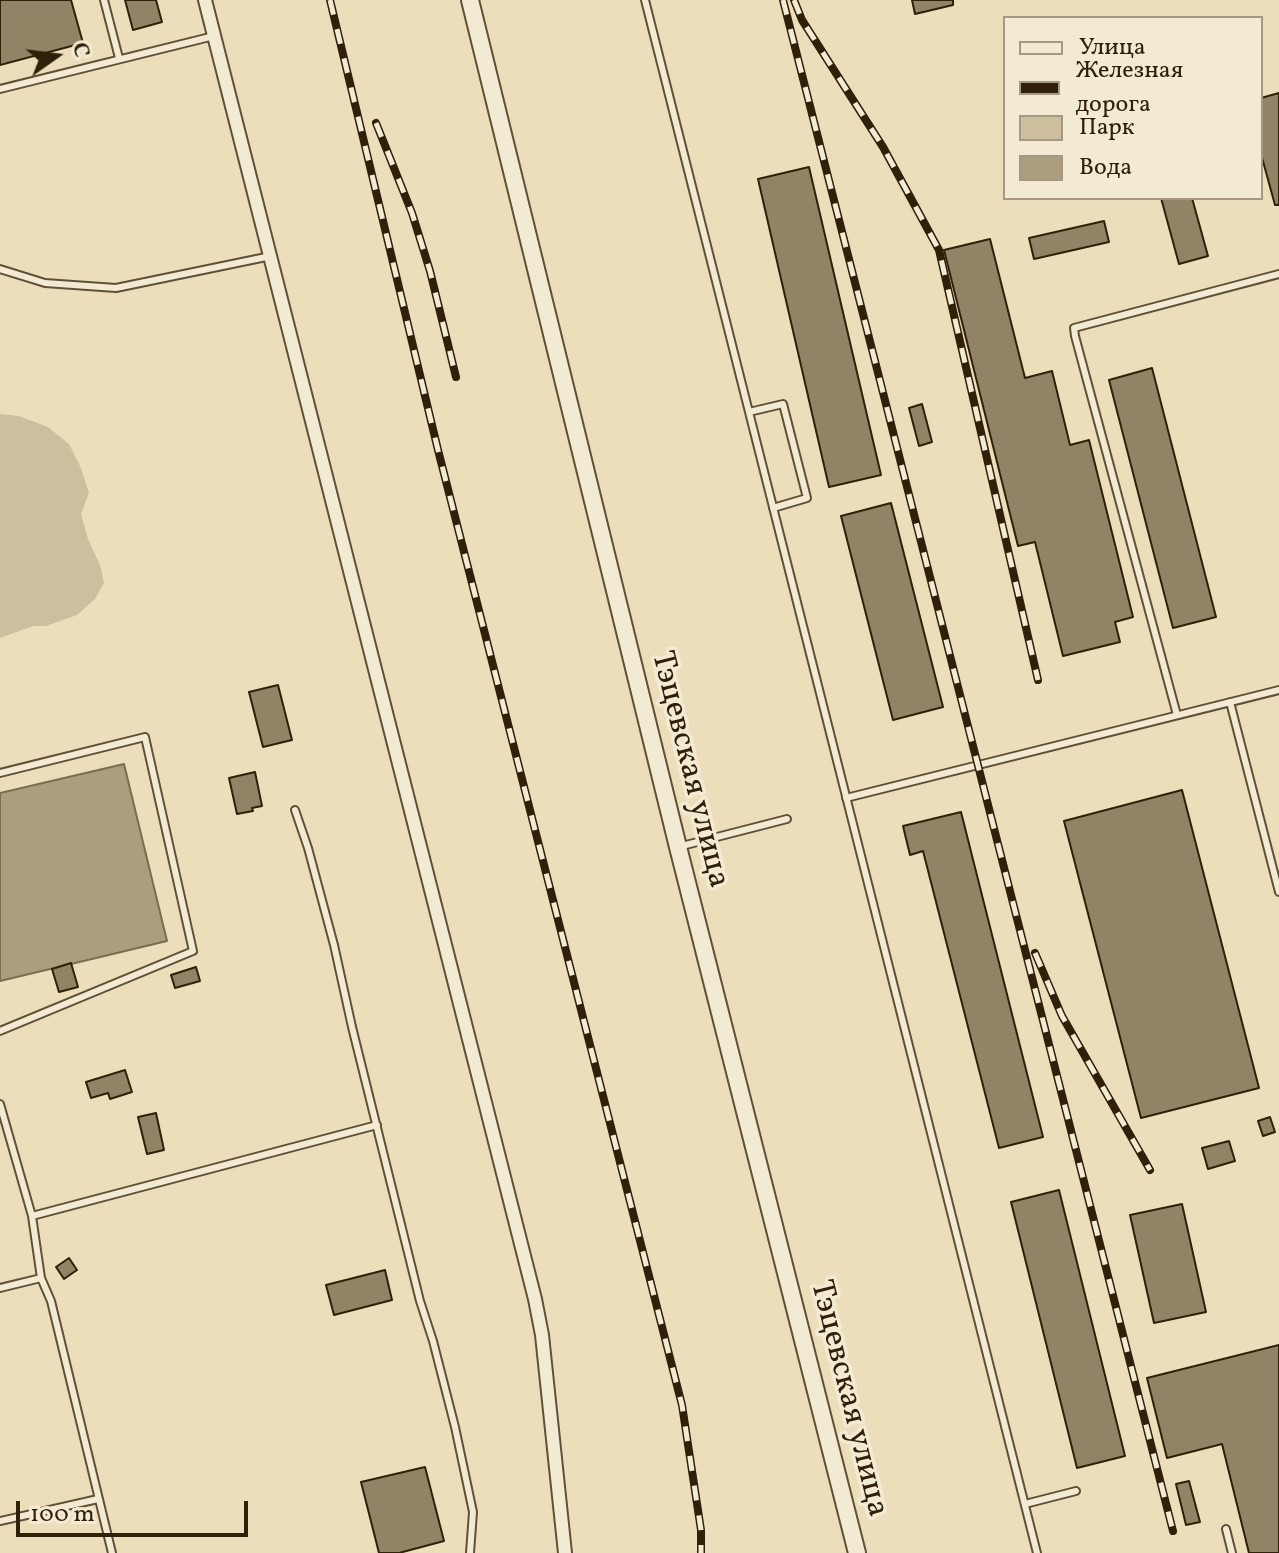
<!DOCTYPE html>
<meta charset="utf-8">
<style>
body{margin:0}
#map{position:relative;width:1279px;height:1553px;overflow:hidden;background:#eddebb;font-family:Vollkorn,serif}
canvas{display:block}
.legend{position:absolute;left:1003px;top:16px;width:260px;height:184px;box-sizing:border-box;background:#f3ead3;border:2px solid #a59983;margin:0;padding:10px 14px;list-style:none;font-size:24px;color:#30200a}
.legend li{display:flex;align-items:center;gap:16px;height:40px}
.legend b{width:40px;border:2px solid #a59983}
.north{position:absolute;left:16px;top:16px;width:80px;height:80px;-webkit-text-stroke:6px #f3ead3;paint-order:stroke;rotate:76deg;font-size:22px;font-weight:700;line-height:32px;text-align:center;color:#30200a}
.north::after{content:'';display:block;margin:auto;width:28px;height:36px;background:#30200a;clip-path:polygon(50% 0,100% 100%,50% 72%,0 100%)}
.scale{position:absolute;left:16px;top:1501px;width:232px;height:36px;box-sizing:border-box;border:4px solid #30200a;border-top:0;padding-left:10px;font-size:24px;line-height:28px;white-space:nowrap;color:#30200a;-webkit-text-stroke:6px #f3ead3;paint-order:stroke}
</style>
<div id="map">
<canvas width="1279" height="1553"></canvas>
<ul class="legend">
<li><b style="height:10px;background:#f3ead3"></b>Улица</li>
<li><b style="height:10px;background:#30200a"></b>Железная дорога</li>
<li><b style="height:22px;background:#cdbe9d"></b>Парк</li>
<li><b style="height:22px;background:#ad9d7f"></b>Вода</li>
</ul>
<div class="north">С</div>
<div class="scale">100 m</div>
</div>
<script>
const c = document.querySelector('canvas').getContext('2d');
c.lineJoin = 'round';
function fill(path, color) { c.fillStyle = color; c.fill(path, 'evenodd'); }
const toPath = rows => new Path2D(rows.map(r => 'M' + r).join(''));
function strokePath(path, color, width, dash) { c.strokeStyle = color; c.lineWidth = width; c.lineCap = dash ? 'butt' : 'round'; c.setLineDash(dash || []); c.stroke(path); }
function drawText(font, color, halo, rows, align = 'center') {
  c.font = font + ' Vollkorn,serif'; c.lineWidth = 7; c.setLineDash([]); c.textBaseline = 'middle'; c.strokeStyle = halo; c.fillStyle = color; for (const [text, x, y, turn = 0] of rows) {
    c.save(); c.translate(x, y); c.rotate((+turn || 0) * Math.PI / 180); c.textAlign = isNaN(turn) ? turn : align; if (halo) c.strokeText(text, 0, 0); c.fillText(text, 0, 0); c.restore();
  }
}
fill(toPath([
 [0,414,19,416,48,427,69,444,81,468,89,493,81,514,88,539,100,565,104,583,95,599,77,615,46,626,33,626,0,638]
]), '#cdbe9d');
const water = toPath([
 [124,764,167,941,0,981,0,793,124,764]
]);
fill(water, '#ad9d7f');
strokePath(water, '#7b6b50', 2);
const building = toPath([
 [0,0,71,0,83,43,0,65,0,0],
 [125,0,156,0,162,22,133,30,125,0],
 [912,0,953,0,953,5,915,14,912,0],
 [1279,93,1279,205,1275,205,1261,154,1261,98,1279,93],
 [809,167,881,475,829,487,758,179,809,167],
 [1161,198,1192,198,1208,256,1179,264,1161,198],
 [1104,221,1109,242,1034,259,1029,238,1104,221],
 [990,239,1025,378,1052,371,1070,445,1089,440,1133,617,1115,622,1120,642,1063,656,1035,542,1018,546,944,250,990,239],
 [1152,368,1216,617,1173,628,1109,380,1152,368],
 [922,404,932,442,919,446,909,408,922,404],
 [891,503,943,707,893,720,841,516,891,503],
 [278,685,292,740,263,747,249,692,278,685],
 [255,772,262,806,252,808,253,811,237,814,229,778,255,772],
 [1182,790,1259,1088,1141,1118,1064,821,1182,790],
 [961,812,1043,1137,999,1148,923,851,910,855,903,826,961,812],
 [71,963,78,987,59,992,52,969,71,963],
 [196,967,200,981,175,988,171,975,196,967],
 [125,1070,132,1092,110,1099,108,1093,91,1098,86,1082,125,1070],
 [156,1113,164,1150,147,1154,138,1117,156,1113],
 [1270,1117,1275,1132,1263,1136,1258,1121,1270,1117],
 [1229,1141,1235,1161,1208,1169,1202,1148,1229,1141],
 [1059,1190,1125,1456,1077,1468,1011,1202,1059,1190],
 [1182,1204,1206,1312,1154,1323,1130,1215,1182,1204],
 [69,1258,77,1270,64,1279,56,1267,69,1258],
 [385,1270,392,1300,334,1315,326,1285,385,1270],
 [1279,1345,1279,1553,1249,1553,1222,1444,1167,1458,1147,1378,1279,1345],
 [425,1467,444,1541,399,1553,379,1553,361,1482,425,1467],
 [1189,1481,1200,1522,1186,1525,1176,1484,1189,1481]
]);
fill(building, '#928366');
strokePath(building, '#30200a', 2);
const service = toPath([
 [104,0,119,58],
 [645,0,1037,1553],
 [0,89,214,36],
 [0,269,45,283,116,288,271,256],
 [749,412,783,404,807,498,773,508],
 [1230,702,1279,892],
 [1177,715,1075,336,1074,328,1279,274],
 [0,773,145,737,193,951,0,1031],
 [846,798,1279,690],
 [295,810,308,848,334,945,352,1027,420,1301,433,1341,455,1427,473,1512,470,1553],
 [678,847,787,819],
 [0,1104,32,1216,41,1278,51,1301,112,1553],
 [32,1216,377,1125],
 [0,1288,41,1278],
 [1025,1504,1076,1491],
 [0,1521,98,1499],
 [1226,1529,1232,1553]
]);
const minor = toPath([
 [205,0,535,1299,542,1335,565,1553]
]);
const tertiary = toPath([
 [470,0,678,847,857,1553]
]);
strokePath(service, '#5f5036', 10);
strokePath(minor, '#5f5036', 16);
strokePath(tertiary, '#5f5036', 20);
strokePath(service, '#f3ead3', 6);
strokePath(minor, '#f3ead3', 12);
strokePath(tertiary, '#f3ead3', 16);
const rail = toPath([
 [330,0,438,450,682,1405,701,1530,701,1553],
 [783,0,1173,1531],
 [794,0,802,20,883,147,939,250,1038,680],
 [376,123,412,213,430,271,456,377],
 [1035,953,1062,1016,1150,1170]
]);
strokePath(rail, '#30200a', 8);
strokePath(rail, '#f3ead3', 5, [15]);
drawText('32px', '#30200a', '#f3ead3', [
 ["Тэцевская улица",688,770,76],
 ["Тэцевская улица",847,1399,76]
]);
</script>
